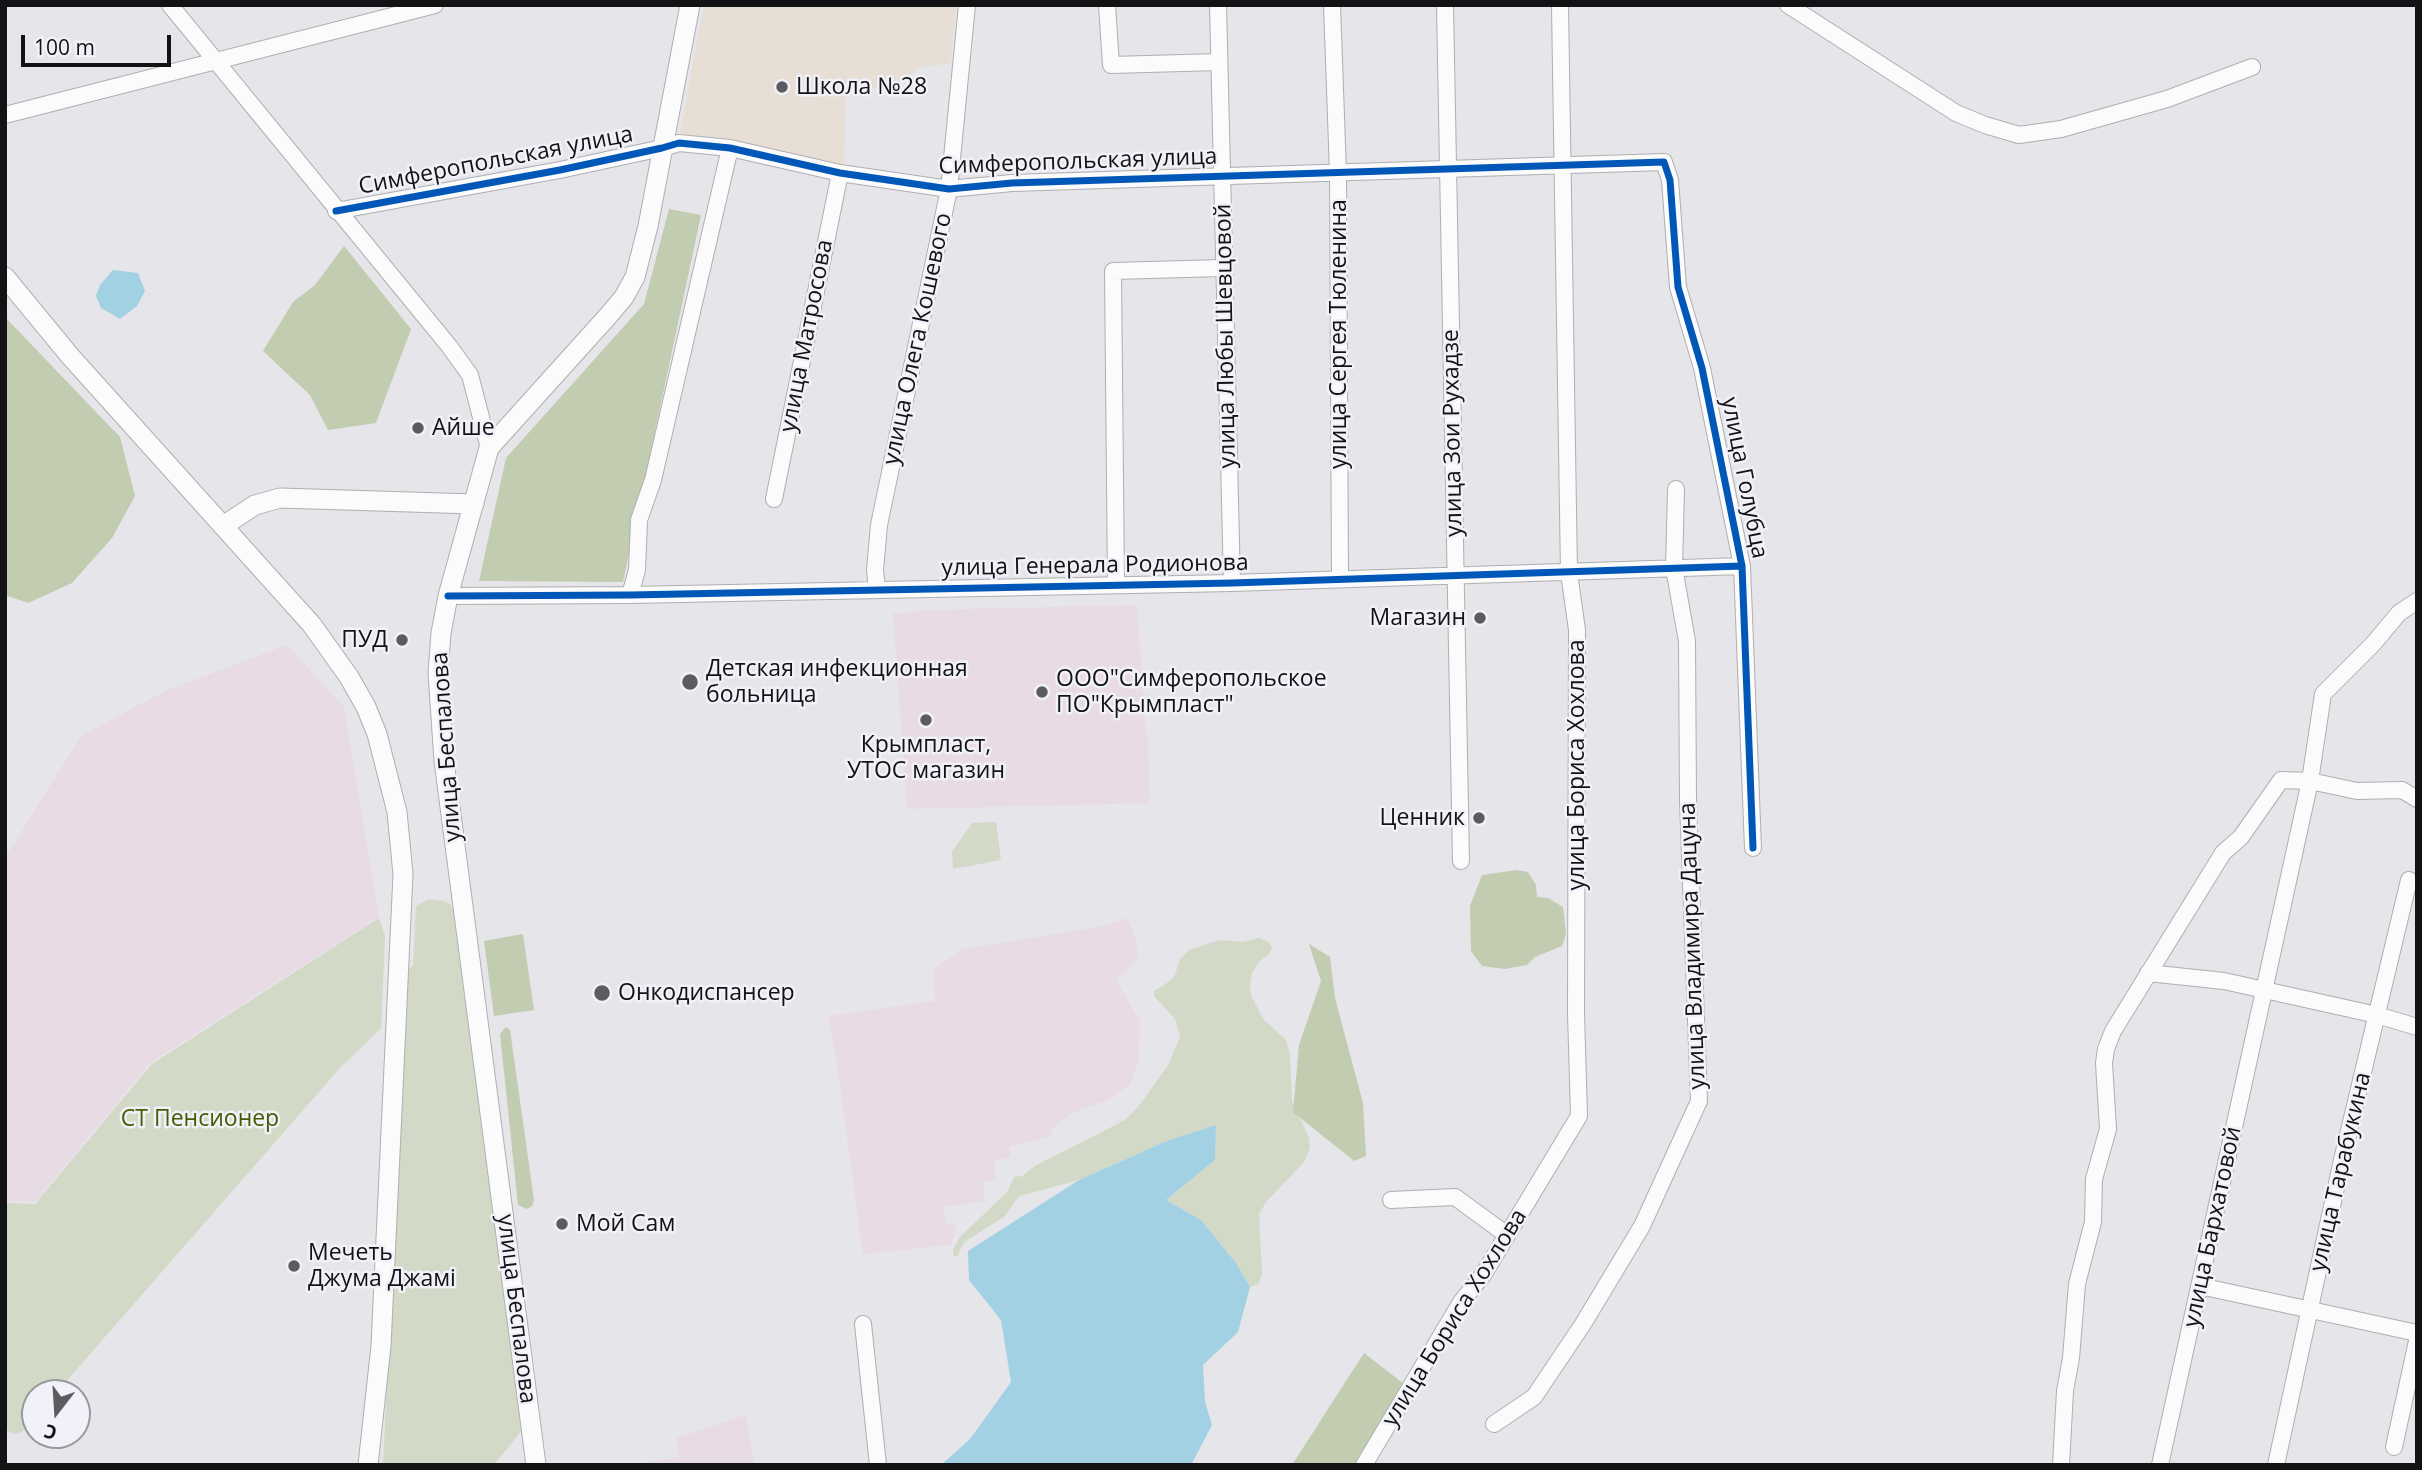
<!DOCTYPE html>
<meta charset="utf-8">
<style>
body{margin:0}
#map{position:relative;width:2422px;height:1470px;overflow:hidden;background:#e5e5ea;font-family:"Open Sans",sans-serif}
canvas{display:block}
.frame{position:absolute;inset:0;border:7px solid #131316;pointer-events:none}
.north{position:absolute;left:21px;top:1379px;width:70px;height:70px;box-sizing:border-box;background:#f1f1f9;border:2px solid #98989e;border-radius:50%;rotate:197deg;font-size:19px;font-weight:700;line-height:28px;text-align:center;color:#131316}
.north::after{content:'';display:block;margin:auto;width:24px;height:32px;background:#5c5c60;clip-path:polygon(50% 0,100% 100%,50% 72%,0 100%)}
.scale{position:absolute;left:21px;top:35px;width:150px;height:32px;box-sizing:border-box;border:4px solid #131316;border-top:0;padding-left:9px;font-size:21px;line-height:24px;white-space:nowrap;color:#131316;-webkit-text-stroke:5px #f1f1f9;paint-order:stroke}
</style>
<div id="map">
<canvas width="2422" height="1470"></canvas>
<div class="frame"></div>
<div class="north">С</div>
<div class="scale">100 m</div>
</div>
<script>
const c = document.querySelector('canvas').getContext('2d');
c.lineJoin = 'round';
function fill(path, color) { c.fillStyle = color; c.fill(path, 'evenodd'); }
const toPath = rows => new Path2D(rows.map(r => 'M' + r).join(''));
function strokePath(path, color, width, dash) { c.strokeStyle = color; c.lineWidth = width; c.lineCap = dash ? 'butt' : 'round'; c.setLineDash(dash || []); c.stroke(path); }
function drawText(font, color, halo, rows, align = 'center') {
  c.font = font + ' "Open Sans",sans-serif'; c.lineWidth = 5; c.setLineDash([]); c.textBaseline = 'middle'; c.strokeStyle = halo; c.fillStyle = color; for (const [text, x, y, turn = 0] of rows) {
    c.save(); c.translate(x, y); c.rotate((+turn || 0) * Math.PI / 180); c.textAlign = isNaN(turn) ? turn : align; if (halo) c.strokeText(text, 0, 0); c.fillText(text, 0, 0); c.restore();
  }
}
fill(toPath([
 [1137,605,1146,735,1148,738,1150,803,907,809,893,614,926,610],
 [287,645,344,707,379,917,150,1063,35,1202,5,1201,5,858,81,736,165,691],
 [1127,918,1136,939,1138,959,1116,980,1140,1021,1138,1064,1129,1085,1110,1099,1072,1113,1051,1129,1052,1136,1010,1147,1011,1157,994,1161,995,1180,983,1182,985,1201,944,1207,946,1224,957,1224,951,1245,863,1254,837,1064,828,1016,935,1001,934,969,963,949,1104,926],
 [746,1415,754,1465,646,1465,646,1462,679,1457,677,1438]
]), '#e8dbe4');
fill(toPath([
 [704,5,956,5,951,63,919,68,906,81,846,94,844,166,680,133]
]), '#e7ded6');
fill(toPath([
 [996,822,1001,860,953,869,952,852,972,823],
 [429,899,444,901,450,904,455,911,522,1430,494,1465,383,1465,407,969,413,966,416,906],
 [379,918,385,936,381,1028,339,1069,56,1393,35,1393,35,1417,22,1432,14,1434,5,1429,5,1203,35,1204,152,1064],
 [1259,938,1268,942,1272,947,1270,953,1260,961,1252,973,1250,985,1251,995,1263,1019,1286,1040,1290,1054,1292,1101,1309,1138,1310,1148,1304,1162,1266,1202,1259,1214,1262,1273,1259,1284,1250,1287,1236,1263,1201,1220,1166,1200,1215,1160,1216,1125,1169,1140,1079,1180,1019,1196,1004,1217,964,1242,957,1257,954,1256,953,1250,959,1238,1007,1192,1014,1177,1022,1176,1035,1166,1125,1120,1138,1107,1168,1065,1180,1037,1175,1019,1154,996,1154,991,1170,981,1175,975,1180,959,1189,950,1220,940,1243,942]
]), '#d2d9c6');
fill(toPath([
 [669,209,701,215,623,582,479,581,506,458,644,304],
 [344,246,411,329,376,423,328,430,310,395,263,351,293,302,315,285],
 [5,317,120,437,135,496,112,538,72,583,28,603,5,595],
 [1517,870,1528,872,1536,885,1537,897,1548,898,1563,907,1566,934,1562,946,1535,957,1527,965,1505,969,1482,966,1471,951,1470,906,1482,875],
 [523,934,534,1010,494,1016,484,941],
 [1309,944,1330,957,1335,998,1363,1103,1366,1156,1354,1161,1293,1112,1299,1045,1321,981],
 [506,1027,510,1030,534,1200,532,1206,527,1209,518,1205,500,1034],
 [1364,1353,1404,1384,1358,1465,1292,1465]
]), '#c2ccb0');
fill(toPath([
 [113,270,138,273,145,291,137,306,120,319,101,308,96,296,100,285],
 [1216,1125,1215,1160,1166,1200,1201,1220,1236,1263,1250,1287,1238,1332,1203,1365,1205,1402,1212,1425,1191,1465,941,1465,970,1439,1011,1382,1001,1320,969,1280,968,1251,1079,1180,1169,1140]
]), '#a2d1e4');
const minor = toPath([
 [170,5,449,346,470,375,489,448],
 [1107,5,1111,65,1219,62],
 [1218,5,1232,583],
 [1332,5,1338,173,1340,579],
 [1445,5,1461,861],
 [1788,5,1956,113,1985,125,2019,135,2061,129,2167,99,2252,67],
 [5,115,435,5],
 [336,211,560,170,662,148,679,143,730,148,840,173,949,189,1012,183,1664,162,1670,180,1678,287,1702,368,1742,566,1753,848],
 [774,499,840,173],
 [1116,585,1113,271,1222,268],
 [877,589,875,570,879,525,949,189,967,5],
 [630,595,637,570,639,520,653,480,730,148],
 [448,596,630,595,1232,583,1742,566],
 [2148,973,2224,981,2377,1015,2417,1027],
 [1391,1200,1455,1197,1507,1235],
 [2200,1286,2417,1333],
 [863,1324,878,1465],
 [1494,1424,1534,1397,1583,1324,1642,1226,1699,1101,1688,801,1687,641,1674,568,1676,489],
 [2394,1447,2417,1341],
 [1364,1465,1461,1302,1483,1275,1579,1116,1576,1013,1577,630,1569,573,1560,5],
 [2061,1465,2065,1391,2071,1358,2077,1284,2093,1222,2094,1179,2108,1129,2104,1063,2106,1049,2113,1031,2223,853,2241,837,2281,780,2310,781,2323,694,2373,644,2399,613,2417,601],
 [2160,1465,2310,781,2357,791,2402,790,2417,799],
 [2276,1465,2342,1160,2409,880]
]);
const major = toPath([
 [5,277,70,356,312,625,349,677,366,707,377,734,397,812,403,874,381,1346,368,1465],
 [223,526,255,505,280,498,474,504],
 [536,1465,444,761,438,673,441,633,448,596,489,448,608,316,624,297,635,277,648,226,690,5]
]);
strokePath(minor, '#afafb2', 18);
strokePath(major, '#afafb2', 21);
strokePath(minor, '#fbfbfc', 16);
strokePath(major, '#fbfbfc', 19);
strokePath(toPath([
 [336,211,560,170,662,148,679,143,730,148,840,173,949,189,1012,183,1664,162,1670,180,1678,287,1702,368,1742,566,1753,848],
 [448,596,630,595,1232,583,1742,566]
]), '#0057b8', 7);
for (const [x, y, r, color] of [
 [782,87,7,"#5c5c60"],
 [418,428,7,"#5c5c60"],
 [1480,618,7,"#5c5c60"],
 [402,640,7,"#5c5c60"],
 [690,682,9,"#5c5c60"],
 [1042,692,7,"#5c5c60"],
 [926,720,7,"#5c5c60"],
 [1479,818,7,"#5c5c60"],
 [602,993,9,"#5c5c60"],
 [562,1224,7,"#5c5c60"],
 [294,1266,7,"#5c5c60"]
]) { const dot = new Path2D(); dot.arc(x, y, r, 0, 2 * Math.PI); c.fillStyle = color; c.fill(dot); strokePath(dot, '#f1f1f9', 2.5); }
drawText('23px', '#131316', '#f1f1f9', [
 ["Школа №28",796,87],
 ["Айше",432,428],
 ["Магазин",1466,618,"right"],
 ["ПУД",388,640,"right"],
 ["Детская инфекционная",706,669],
 ["больница",706,695],
 ["ООО\"Симферопольское",1056,679],
 ["ПО\"Крымпласт\"",1056,705],
 ["Крымпласт,",926,745,"center"],
 ["УТОС магазин",926,771,"center"],
 ["Ценник",1465,818,"right"],
 ["Онкодиспансер",618,993],
 ["Мой Сам",576,1224],
 ["Мечеть",308,1253],
 ["Джума Джамі",308,1279]
], 'left');
drawText('23px', '#131316', '#f1f1f9', [
 ["Симферопольская улица",496,161,-11],
 ["Симферопольская улица",1078,162,-2],
 ["улица Сергея Тюленина",1339,334,-90],
 ["улица Матросова",807,336,-79],
 ["улица Любы Шевцовой",1226,336,-91],
 ["улица Олега Кошевого",918,339,-78],
 ["улица Зои Рухадзе",1453,433,-91],
 ["улица Голубца",1744,478,79],
 ["улица Генерала Родионова",1095,566,-1],
 ["улица Беспалова",447,747,-94],
 ["улица Бориса Хохлова",1577,765,-90],
 ["улица Владимира Дацуна",1693,946,-92],
 ["улица Тарабукина",2341,1172,-77],
 ["улица Бархатовой",2213,1227,-78],
 ["улица Беспалова",516,1309,83],
 ["улица Бориса Хохлова",1455,1318,-58]
]);
drawText('23px', '#495b00', '#f1f1f9', [
 ["СТ Пенсионер",200,1119]
]);
</script>
